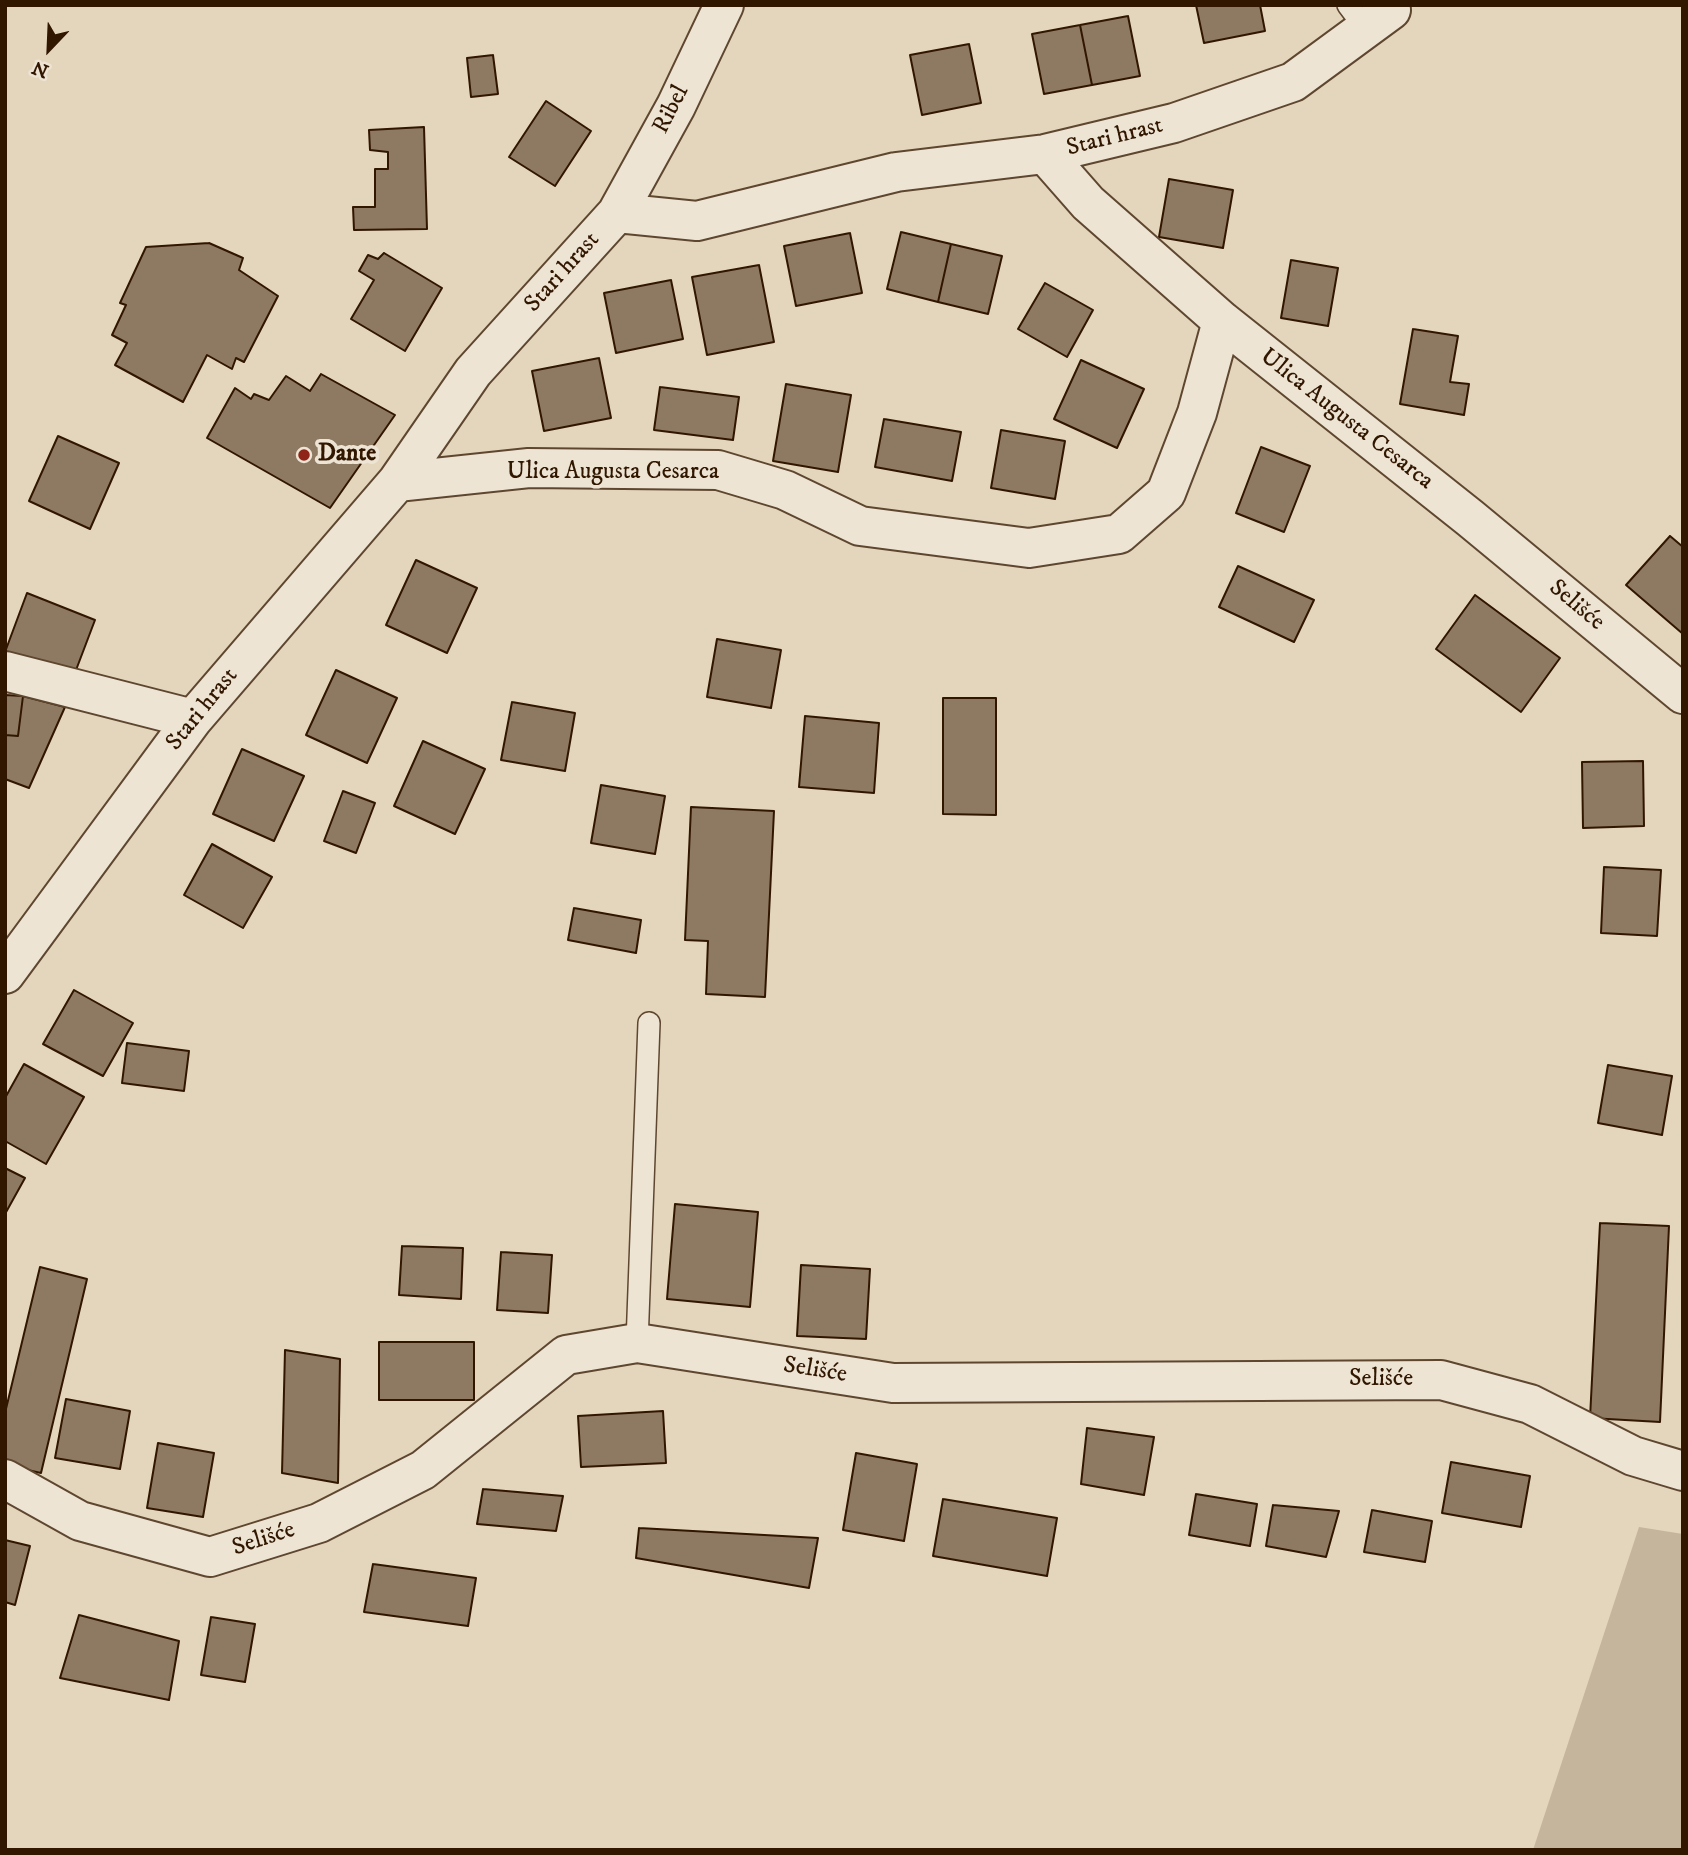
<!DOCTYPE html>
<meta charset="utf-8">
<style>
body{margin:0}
#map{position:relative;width:1688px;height:1855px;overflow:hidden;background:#e4d5bd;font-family:"IM FELL DW Pica",serif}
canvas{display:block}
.frame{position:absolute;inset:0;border:7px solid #311600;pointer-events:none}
.north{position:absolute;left:14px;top:14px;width:70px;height:70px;-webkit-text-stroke:5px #ede4d4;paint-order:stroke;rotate:203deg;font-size:19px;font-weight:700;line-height:28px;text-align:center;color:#311600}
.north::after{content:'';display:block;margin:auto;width:24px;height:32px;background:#311600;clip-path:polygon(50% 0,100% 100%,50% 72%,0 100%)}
</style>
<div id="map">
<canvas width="1688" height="1855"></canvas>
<div class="frame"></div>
<div class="north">N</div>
</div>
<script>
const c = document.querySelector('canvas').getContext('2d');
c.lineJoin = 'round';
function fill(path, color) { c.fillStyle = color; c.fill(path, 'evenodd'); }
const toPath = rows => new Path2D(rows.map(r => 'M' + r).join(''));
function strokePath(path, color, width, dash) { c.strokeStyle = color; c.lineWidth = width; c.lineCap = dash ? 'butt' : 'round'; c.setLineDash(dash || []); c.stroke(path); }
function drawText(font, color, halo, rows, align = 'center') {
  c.font = font + ' "IM FELL DW Pica",serif'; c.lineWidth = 7; c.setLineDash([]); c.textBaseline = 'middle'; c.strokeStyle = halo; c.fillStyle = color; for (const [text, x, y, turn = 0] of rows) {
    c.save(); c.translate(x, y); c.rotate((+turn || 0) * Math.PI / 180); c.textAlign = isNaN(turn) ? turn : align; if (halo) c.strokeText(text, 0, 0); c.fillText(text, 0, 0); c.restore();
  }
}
fill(toPath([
 [1639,1527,1683,1534,1683,1850,1533,1850]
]), '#c6b59d');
const building = toPath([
 [1196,5,1260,5,1265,31,1204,43,1196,5],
 [1128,16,1140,76,1092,85,1080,25,1128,16],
 [1080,25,1092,85,1044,94,1032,34,1080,25],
 [969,44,981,103,922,115,910,55,969,44],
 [493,55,498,94,471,97,467,58,493,55],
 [546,101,591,131,555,186,509,157,546,101],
 [424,127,427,229,354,230,353,207,375,207,375,169,388,169,388,152,370,150,369,130,424,127],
 [1169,179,1233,190,1223,248,1159,237,1169,179],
 [901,232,951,244,938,302,887,289,901,232],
 [850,233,862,293,796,306,784,246,850,233],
 [209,243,243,258,239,270,278,296,244,362,236,358,232,369,207,355,183,402,115,365,127,343,112,335,126,305,120,303,146,247,209,243],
 [951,244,1002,256,988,314,938,302,951,244],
 [384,253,442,288,405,351,351,319,374,280,359,271,368,255,378,259,384,253],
 [1291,260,1338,268,1328,326,1281,318,1291,260],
 [759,265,774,342,707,355,692,277,759,265],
 [671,280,683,339,616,353,604,293,671,280],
 [1045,283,1093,310,1067,357,1018,329,1045,283],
 [1413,329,1458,336,1450,382,1469,384,1464,415,1400,404,1413,329],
 [599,358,611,418,544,431,532,371,599,358],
 [1081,360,1144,389,1117,448,1054,419,1081,360],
 [321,374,395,415,330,508,207,438,235,388,251,399,254,394,269,400,286,376,310,391,321,374],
 [786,384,851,395,838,472,773,461,786,384],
 [660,387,739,397,733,440,654,430,660,387],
 [884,419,961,432,952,481,875,467,884,419],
 [1001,430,1065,441,1055,499,991,488,1001,430],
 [58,436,119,463,90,529,29,501,58,436],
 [1261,447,1310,466,1284,532,1236,513,1261,447],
 [1670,536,1683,547,1683,634,1626,585,1670,536],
 [416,560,477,588,447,653,386,625,416,560],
 [1238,566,1314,600,1294,642,1219,607,1238,566],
 [27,593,95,620,73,678,5,652,27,593],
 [1475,595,1560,658,1521,712,1436,649,1475,595],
 [717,639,781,650,771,708,707,697,717,639],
 [336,670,397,698,367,763,306,735,336,670],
 [5,695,23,696,18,736,5,735,5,695],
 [23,696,65,707,29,788,5,779,5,735,18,736,23,696],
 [943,698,996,698,996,815,943,814,943,698],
 [512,702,575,713,565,771,501,760,512,702],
 [805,716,879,723,874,793,799,787,805,716],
 [423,741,485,769,455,834,394,806,423,741],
 [242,749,304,776,274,841,213,814,242,749],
 [1643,761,1644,826,1583,828,1582,762,1643,761],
 [601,785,665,796,655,854,591,843,601,785],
 [343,791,375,803,356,853,324,841,343,791],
 [691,807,774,811,765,997,706,994,708,941,685,940,691,807],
 [212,844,272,877,243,928,184,895,212,844],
 [1604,867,1661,870,1657,936,1601,933,1604,867],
 [574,908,641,920,636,953,568,940,574,908],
 [74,990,133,1023,103,1076,43,1044,74,990],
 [127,1043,189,1051,184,1091,122,1083,127,1043],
 [24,1064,84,1097,46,1164,5,1141,5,1098,24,1064],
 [1608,1065,1672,1076,1662,1135,1598,1123,1608,1065],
 [5,1168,25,1178,5,1214,5,1168],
 [675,1204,758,1212,750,1307,667,1299,675,1204],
 [1600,1223,1669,1226,1660,1422,1590,1418,1600,1223],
 [402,1246,463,1248,461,1299,399,1295,402,1246],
 [501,1252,552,1255,548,1313,497,1310,501,1252],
 [801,1265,870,1269,866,1339,797,1336,801,1265],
 [40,1267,87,1279,41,1473,5,1465,5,1413,40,1267],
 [379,1342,474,1342,474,1400,379,1400,379,1342],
 [285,1350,340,1359,338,1483,282,1473,285,1350],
 [66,1399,130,1411,120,1469,55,1458,66,1399],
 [663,1411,666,1463,581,1467,578,1416,663,1411],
 [1087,1428,1154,1437,1144,1495,1081,1484,1087,1428],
 [158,1443,214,1453,203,1517,147,1508,158,1443],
 [856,1453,917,1464,904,1541,843,1530,856,1453],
 [1451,1462,1530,1476,1521,1527,1442,1513,1451,1462],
 [483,1489,563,1496,556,1531,477,1524,483,1489],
 [1196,1494,1257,1504,1250,1546,1189,1535,1196,1494],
 [943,1499,1057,1518,1047,1576,933,1556,943,1499],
 [1273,1505,1339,1511,1326,1557,1266,1546,1273,1505],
 [1372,1510,1432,1521,1425,1562,1364,1552,1372,1510],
 [639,1528,818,1538,809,1588,636,1558,639,1528],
 [5,1540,30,1546,15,1605,5,1602,5,1540],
 [373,1564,476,1578,468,1626,364,1612,373,1564],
 [79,1615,179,1641,169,1700,60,1678,79,1615],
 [211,1617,255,1624,245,1682,201,1675,211,1617]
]);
fill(building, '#8e7962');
strokePath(building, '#311600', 2);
const service = toPath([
 [1348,5,1366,29],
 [637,1343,649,1023]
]);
const minor = toPath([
 [1045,154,1088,203,1222,321,1470,518,1683,694],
 [617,213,676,106,724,5],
 [397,482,529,468,718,470,785,490,860,526,1029,548,1119,534,1166,493,1197,413,1222,321],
 [5,671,193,719],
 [5,974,193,719,397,482,473,372,617,213,697,221,896,172,1045,154,1174,123,1293,82,1391,10],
 [5,1479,80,1521,210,1557,319,1523,423,1470,566,1355,637,1343,893,1383,1441,1380,1530,1404,1633,1456,1683,1471]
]);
strokePath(service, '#5e462f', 24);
strokePath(minor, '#5e462f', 42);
strokePath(service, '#ede4d4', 21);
strokePath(minor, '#ede4d4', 38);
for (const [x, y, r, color] of [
 [304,455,7,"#8f2418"]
]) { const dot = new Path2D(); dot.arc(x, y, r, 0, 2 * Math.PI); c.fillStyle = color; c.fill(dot); strokePath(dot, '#ede4d4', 2.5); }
drawText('24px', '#311600', '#ede4d4', [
 ["Ribel",672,110,-63],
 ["Stari hrast",1115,138,-14],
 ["Stari hrast",563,273,-48],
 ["Ulica Augusta Cesarca",1346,420,38],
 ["Ulica Augusta Cesarca",613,473],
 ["Selišće",1576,606,40],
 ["Stari hrast",203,710,-51],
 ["Selišće",815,1371,9],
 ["Selišće",1381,1380],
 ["Selišće",264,1540,-18]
]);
drawText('bold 24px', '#311600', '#ede4d4', [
 ["Dante",318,455]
], 'left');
</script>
